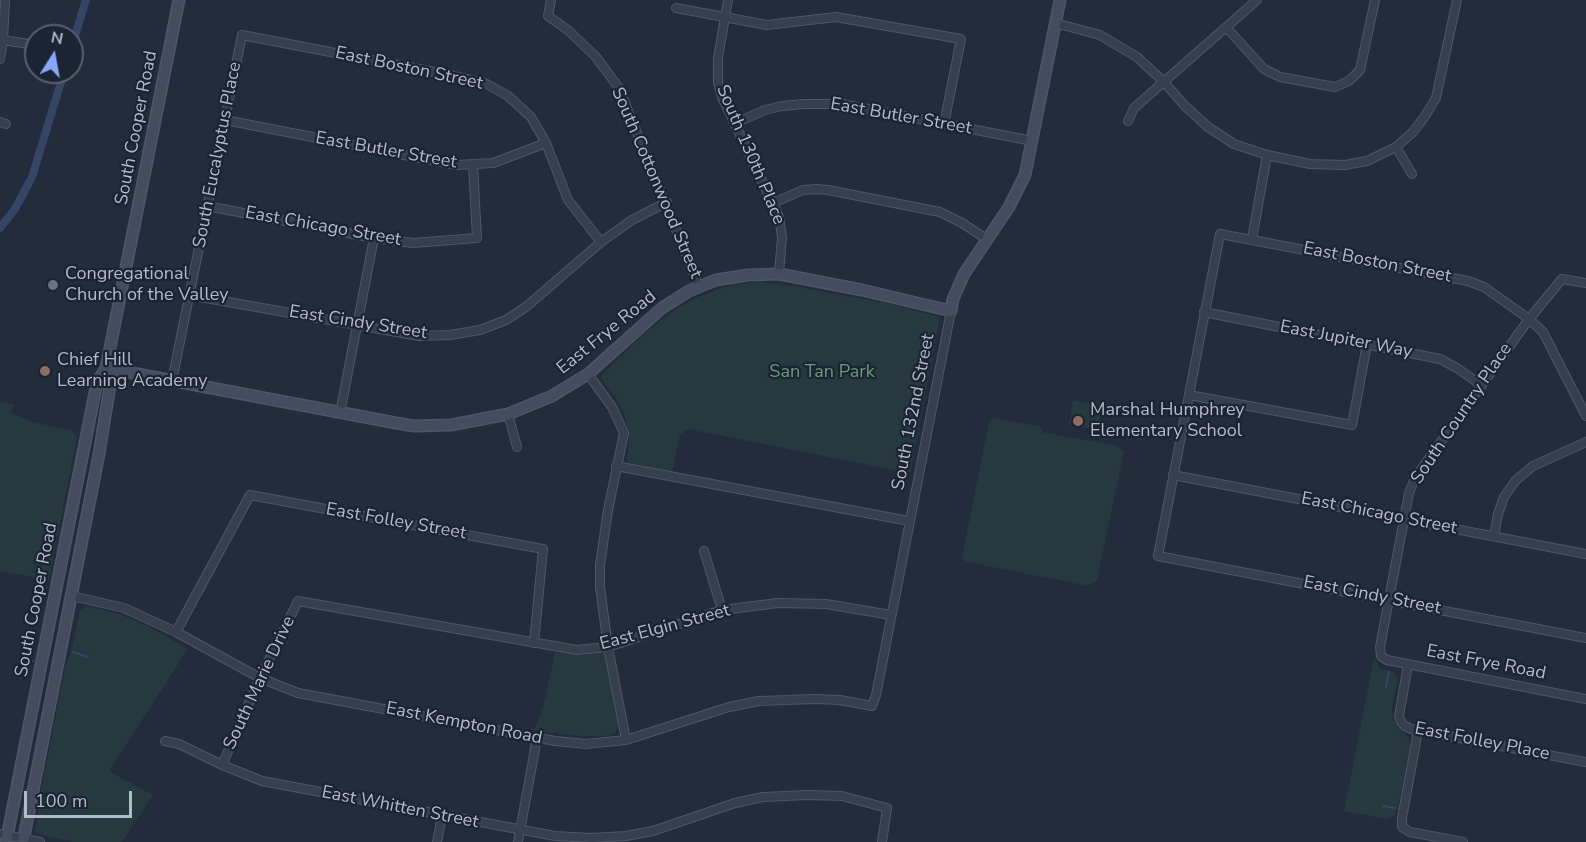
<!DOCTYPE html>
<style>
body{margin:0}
#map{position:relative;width:1586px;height:842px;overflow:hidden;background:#232b3d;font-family:"Nunito Sans",sans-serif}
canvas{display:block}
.north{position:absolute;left:24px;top:24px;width:60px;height:60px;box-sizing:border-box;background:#1c2332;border:2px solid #585f6e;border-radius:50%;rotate:11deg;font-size:16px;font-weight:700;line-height:24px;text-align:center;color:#b3b9c9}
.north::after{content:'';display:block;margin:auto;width:21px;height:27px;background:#87a7fa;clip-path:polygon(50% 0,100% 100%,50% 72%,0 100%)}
.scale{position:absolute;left:24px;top:791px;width:108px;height:27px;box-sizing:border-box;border:3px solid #b3b9c9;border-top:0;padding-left:8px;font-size:18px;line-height:21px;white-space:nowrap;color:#b3b9c9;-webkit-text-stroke:4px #1c2332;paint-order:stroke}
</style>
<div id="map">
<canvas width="1586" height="842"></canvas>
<div class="north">N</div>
<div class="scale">100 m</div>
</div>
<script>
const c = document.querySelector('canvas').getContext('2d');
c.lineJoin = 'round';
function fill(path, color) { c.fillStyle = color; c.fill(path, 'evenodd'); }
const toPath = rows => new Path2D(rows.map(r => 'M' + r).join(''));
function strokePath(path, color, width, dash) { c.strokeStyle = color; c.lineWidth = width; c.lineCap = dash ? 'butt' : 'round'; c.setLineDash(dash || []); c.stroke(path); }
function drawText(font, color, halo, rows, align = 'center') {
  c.font = font + ' "Nunito Sans",sans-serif'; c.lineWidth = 4.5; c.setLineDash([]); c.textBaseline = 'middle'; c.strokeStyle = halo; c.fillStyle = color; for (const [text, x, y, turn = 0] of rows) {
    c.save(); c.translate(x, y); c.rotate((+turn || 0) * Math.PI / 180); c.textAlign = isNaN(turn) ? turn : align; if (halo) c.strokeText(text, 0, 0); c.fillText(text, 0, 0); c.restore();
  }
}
fill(toPath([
 [756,282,794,286,890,304,940,317,910,473,687,429,680,435,672,472,627,462,629,433,624,413,616,398,600,377,639,338,670,313,695,298,723,287],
 [1073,400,1103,406,1098,430,1069,425],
 [0,402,14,404,11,413,32,422,72,430,77,438,49,580,0,571],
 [995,418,1042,427,1042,432,1118,446,1124,452,1097,580,1088,586,967,562,962,557,989,422],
 [86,606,119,614,139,622,159,632,188,649,109,771,153,795,122,842,73,842,35,833,39,801,65,668,73,645,80,611],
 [555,652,577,655,605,653,618,725,615,733,606,736,578,736,533,731,537,724,545,699],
 [1374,657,1379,668,1393,672,1398,678,1392,709,1393,718,1397,727,1405,733,1410,743,1398,808,1394,816,1387,819,1344,811]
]), '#25393e');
strokePath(toPath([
 [73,652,88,657],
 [23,659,33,661],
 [1386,687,1389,672],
 [1383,806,1395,808]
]), '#364564', 2);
strokePath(toPath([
 [72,45,86,0],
 [0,228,15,209,32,177,64,72]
]), '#364564', 8);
const street = toPath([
 [551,0,548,16,569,31,596,57,619,88,699,287],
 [728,0,718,58,718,83,722,97,779,217,782,237,779,274],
 [676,8,767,25,836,17,961,39,944,124],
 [1055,23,1100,35,1137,57,1164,82,1184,105,1208,127,1234,144,1267,155,1310,164,1345,165,1367,161,1396,147,1413,132,1425,116,1436,98,1457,0],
 [1226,27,1264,69,1280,77,1335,87,1349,81,1360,70,1375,0],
 [3,40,35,45],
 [0,59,3,40,5,0],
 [225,120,456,165,493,163,546,143],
 [1128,121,1134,108,1257,0],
 [0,122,6,124],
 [735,123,765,110,782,106,804,104,842,104,1033,141],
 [1396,147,1412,174],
 [773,203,803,190,817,189,828,190,940,212,962,223,988,240],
 [207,206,374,238,413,243,477,238,473,165],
 [1252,239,1267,155],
 [1586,283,1562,279,1529,319,1415,478,1409,493,1380,647,1381,656,1387,660,1586,699],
 [189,295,419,336,450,335,480,330,506,320,526,307,601,242,632,220,667,202],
 [1204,312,1440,359,1457,368,1481,385],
 [588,374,612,407,624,433,608,510,600,565,600,587,608,647,626,740],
 [172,381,242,35,450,75,485,83,508,96,531,117,546,143,568,200,601,242],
 [1189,395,1352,425,1367,344],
 [340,413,374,238],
 [508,414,517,447],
 [1586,416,1543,332,1529,319,1484,287,1468,281,1220,234,1158,556,1586,638],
 [616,466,909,521],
 [1173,475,1586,554],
 [1494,536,1498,514,1504,497,1515,481,1533,466,1586,442],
 [704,551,722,610],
 [72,596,124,608,176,632,260,678,298,693,555,741,586,744,626,740,729,707,759,701,815,699,840,700,872,706,876,695,951,311],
 [176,632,250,495,543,549,534,643],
 [1408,665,1399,716,1401,722,1405,726,1411,729,1586,762],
 [1418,731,1402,818,1402,827,1410,832,1463,842],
 [165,741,179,744,222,765,262,781,555,836,591,838,626,836,653,831,735,803,763,797,807,795,842,796,887,808,882,842],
 [222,765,260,678,298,601,577,650,608,647,722,610,778,603,826,604,891,615],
 [0,834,40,842],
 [437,842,442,816],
 [518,842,537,738]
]);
const secondary = toPath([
 [106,368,396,423,414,426,451,425,508,414,552,396,588,374,662,308,689,291,716,280,748,275,779,274,862,290,951,311,953,299,964,274,1009,207,1025,175,1060,0],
 [6,842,97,382,106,368],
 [23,842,99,454,110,386,106,368,179,0]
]);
strokePath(street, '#4f5665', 10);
strokePath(secondary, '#4f5665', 13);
strokePath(street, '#373e4d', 8);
strokePath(secondary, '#454c60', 10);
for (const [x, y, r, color] of [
 [53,285,6,"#6b7280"],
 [45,371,6,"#8d6e63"],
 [1078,421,6,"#8d6e63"]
]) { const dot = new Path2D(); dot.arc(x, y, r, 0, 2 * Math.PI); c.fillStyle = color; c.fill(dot); strokePath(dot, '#1c2332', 2); }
drawText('18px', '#b3b9c9', '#1c2332', [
 ["East Boston Street",409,69,12],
 ["East Butler Street",901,117,10],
 ["South Cooper Road",137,128,-79],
 ["East Butler Street",386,151,10],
 ["South Eucalyptus Place",218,155,-79],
 ["South 130th Place",750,155,67],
 ["South Cottonwood Street",656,183,67],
 ["East Chicago Street",323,227,10],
 ["East Boston Street",1377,263,11],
 ["East Cindy Street",358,323,9],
 ["East Frye Road",607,333,-39],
 ["East Jupiter Way",1346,340,11],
 ["South 132nd Street",914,412,-79],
 ["South Country Place",1462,414,-56],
 ["East Chicago Street",1379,514,11],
 ["East Folley Street",396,522,10],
 ["East Cindy Street",1372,596,11],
 ["South Cooper Road",37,600,-79],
 ["East Elgin Street",665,628,-15],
 ["East Frye Road",1486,663,11],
 ["South Marie Drive",260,683,-65],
 ["East Kempton Road",464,724,11],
 ["East Folley Place",1482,742,11],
 ["East Whitten Street",400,808,11]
]);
drawText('18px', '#b3b9c9', '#1c2332', [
 ["Congregational",65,275],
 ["Church of the Valley",65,296],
 ["Chief Hill",57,361],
 ["Learning Academy",57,382],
 ["Marshal Humphrey",1090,411],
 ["Elementary School",1090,432]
], 'left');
drawText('18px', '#699a79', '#1c2332', [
 ["San Tan Park",822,373]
]);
</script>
